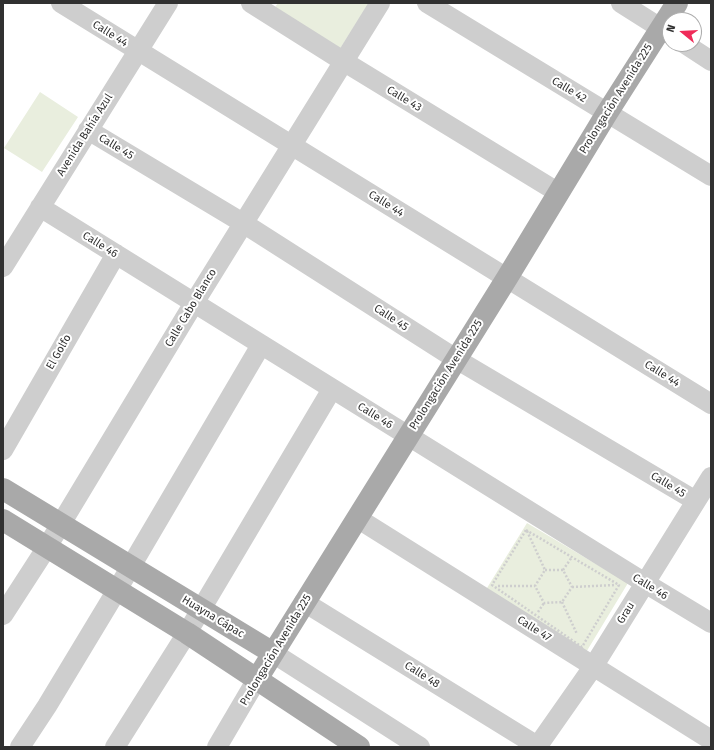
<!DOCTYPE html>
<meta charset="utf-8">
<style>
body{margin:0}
#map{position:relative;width:714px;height:750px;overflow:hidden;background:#fff;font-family:"Fira Sans",sans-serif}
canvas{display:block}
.frame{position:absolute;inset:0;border:4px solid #313131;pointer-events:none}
.north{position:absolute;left:662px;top:12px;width:40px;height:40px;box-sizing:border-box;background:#fff;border:1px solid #adadad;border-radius:50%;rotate:288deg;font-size:11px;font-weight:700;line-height:16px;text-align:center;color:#313131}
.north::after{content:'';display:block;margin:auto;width:14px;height:18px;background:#ef2b59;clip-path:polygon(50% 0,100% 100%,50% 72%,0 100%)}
</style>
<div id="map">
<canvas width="714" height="750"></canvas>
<div class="frame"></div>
<div class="north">N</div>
</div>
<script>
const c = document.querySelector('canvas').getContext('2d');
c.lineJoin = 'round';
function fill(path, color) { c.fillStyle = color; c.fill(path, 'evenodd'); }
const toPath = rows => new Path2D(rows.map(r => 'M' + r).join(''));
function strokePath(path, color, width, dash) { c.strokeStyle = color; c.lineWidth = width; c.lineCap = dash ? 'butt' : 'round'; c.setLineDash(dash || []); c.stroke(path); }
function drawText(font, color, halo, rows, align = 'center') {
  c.font = font + ' "Fira Sans",sans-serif'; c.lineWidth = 4; c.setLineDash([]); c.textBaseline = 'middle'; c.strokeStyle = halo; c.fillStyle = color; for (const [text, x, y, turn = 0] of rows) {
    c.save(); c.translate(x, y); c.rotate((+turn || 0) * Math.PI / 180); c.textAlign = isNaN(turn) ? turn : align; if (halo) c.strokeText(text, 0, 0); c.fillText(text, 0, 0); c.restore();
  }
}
fill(toPath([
 [278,3,369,3,338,52,273,10],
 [40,92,78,117,42,172,4,148],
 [527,523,628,583,585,654,487,588]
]), '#e9eede');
strokePath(toPath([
 [526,530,619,585,582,647,492,585,526,530],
 [527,531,545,570],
 [545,570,563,570,572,587,562,602,544,603,535,586,545,570],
 [563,570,572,557],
 [498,586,535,586],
 [572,587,615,585],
 [562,602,577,634],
 [538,612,544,603]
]), '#cecece', 2.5, [2, 2]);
strokePath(toPath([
 [61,3,711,404],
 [251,3,343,61,559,193],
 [427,3,711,176],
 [621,3,670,34],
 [685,44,711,61],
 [88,130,243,223,456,359,696,501],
 [40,207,645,583,711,623],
 [3,267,168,3],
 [3,450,116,254],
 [357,518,711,740],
 [304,602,539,747],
 [3,615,47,547,194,303,380,3],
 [273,653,420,747],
 [20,747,47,706,117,590,261,345],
 [115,747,187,633,332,389],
 [217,747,257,679],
 [537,747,593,667,711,477]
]), '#cecece', 20);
strokePath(toPath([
 [3,489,273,653],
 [3,520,187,633,359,747],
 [257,679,507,278,607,113,677,3]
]), '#a9a9a9', 22);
drawText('11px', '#313131', '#fff', [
 ["Calle 44",110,34,32],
 ["Calle 42",569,90,31],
 ["Calle 43",404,99,31],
 ["Prolongación Avenida 225",616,99,-58],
 ["Avenida Bahía Azul",85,135,-58],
 ["Calle 45",116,147,31],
 ["Calle 44",386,204,32],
 ["Calle 46",100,245,32],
 ["Calle Cabo Blanco",191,308,-59],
 ["Calle 45",391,318,33],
 ["El Golfo",59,352,-60],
 ["Calle 44",662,374,32],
 ["Prolongación Avenida 225",446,375,-58],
 ["Calle 46",375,416,32],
 ["Calle 45",668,485,31],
 ["Calle 46",650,587,31],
 ["Grau",626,613,-58],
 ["Huayna Cápac",213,617,31],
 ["Calle 47",534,629,32],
 ["Prolongación Avenida 225",276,650,-59],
 ["Calle 48",422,675,32]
]);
</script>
